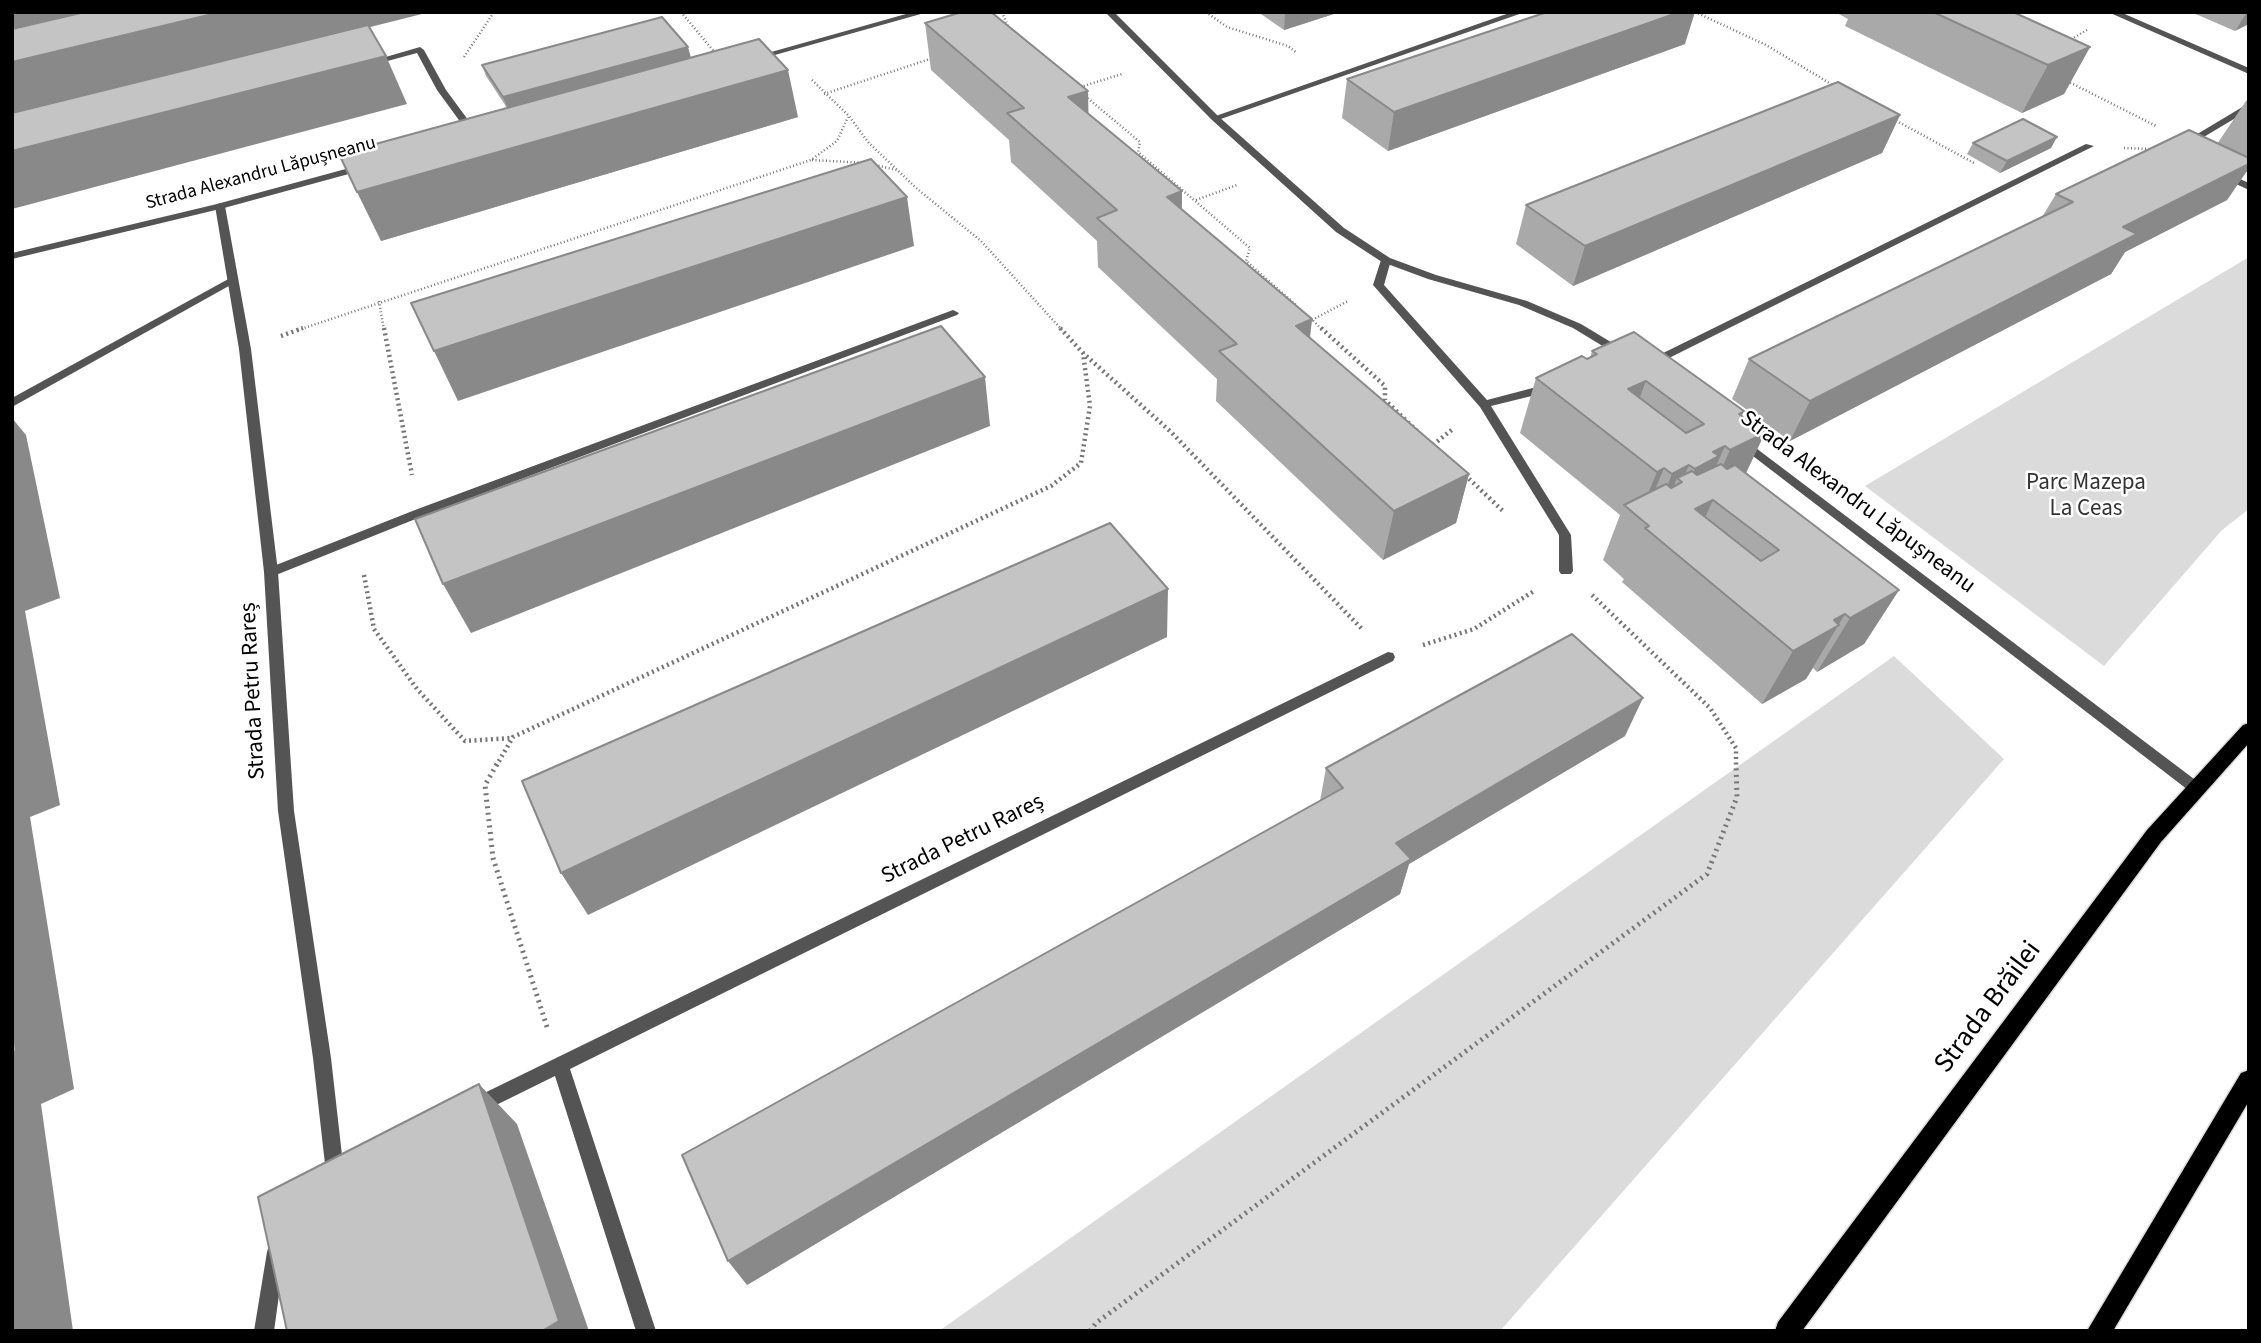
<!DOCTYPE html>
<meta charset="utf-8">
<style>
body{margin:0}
#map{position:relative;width:2261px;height:1343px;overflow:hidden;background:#fff;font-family:"Source Sans 3",sans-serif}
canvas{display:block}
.frame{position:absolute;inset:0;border:14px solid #000;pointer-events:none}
</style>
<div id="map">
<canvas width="2261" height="1343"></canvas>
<div class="frame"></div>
</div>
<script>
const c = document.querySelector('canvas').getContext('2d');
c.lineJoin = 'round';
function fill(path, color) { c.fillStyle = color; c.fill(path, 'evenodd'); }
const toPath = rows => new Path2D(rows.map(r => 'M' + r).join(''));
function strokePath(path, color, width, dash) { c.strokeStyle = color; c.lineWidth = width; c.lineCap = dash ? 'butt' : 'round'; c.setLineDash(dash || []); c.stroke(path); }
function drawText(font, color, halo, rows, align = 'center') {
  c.font = font + ' "Source Sans 3",sans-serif'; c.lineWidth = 5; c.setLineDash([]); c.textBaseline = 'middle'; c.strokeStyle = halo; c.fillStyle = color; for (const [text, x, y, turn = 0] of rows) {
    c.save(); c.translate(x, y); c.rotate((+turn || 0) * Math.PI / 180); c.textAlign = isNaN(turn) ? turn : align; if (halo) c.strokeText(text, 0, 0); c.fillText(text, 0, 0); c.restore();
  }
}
fill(toPath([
 [2249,257,2249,509,2222,530,2104,666,1865,486],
 [1894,656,2004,759,1500,1331,939,1331]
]), '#dbdbdb');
const primary = toPath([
 [2249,723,2249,743,2161,842,1802,1331,1775,1331,1778,1322,2147,830,2243,725,2249,723],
 [2249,1070,2249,1101,2113,1331,2087,1331,2241,1073,2249,1070]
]);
strokePath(primary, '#dbdbdb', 3);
strokePath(toPath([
 [681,12,716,54],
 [1002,12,1010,31],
 [1206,12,1227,27,1288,46,1297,53],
 [1695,12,1766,45,1836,87],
 [2068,41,2087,30],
 [464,57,494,12],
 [812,80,849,116,868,142,915,187,981,241,1062,330],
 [2067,81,2156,126],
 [1077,88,1122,74],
 [824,94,933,58],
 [1085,96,1140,142,1138,152,1250,248,1246,261,1296,305],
 [1893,119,1974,163],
 [2124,148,2150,149],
 [812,160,866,163],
 [875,165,897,170],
 [1196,200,1237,185],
 [379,301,384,330],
 [1308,316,1323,330],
 [1312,320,1348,301],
 [298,330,811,160,837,141,848,117]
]), '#767676', 2.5, [1, 2.5]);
strokePath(toPath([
 [384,328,412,475],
 [1060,328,1083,353,1171,432,1362,629],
 [1321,328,1385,386,1385,400,1417,431],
 [281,336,303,328],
 [1433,445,1454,428],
 [1465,475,1504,512],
 [364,575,374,629,417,689,465,741,512,738],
 [1592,595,1710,708,1736,748,1736,766],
 [1423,645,1474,629,1534,591],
 [496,766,513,737,1051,486,1081,463,1090,406,1083,353]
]), '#767676', 4.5, [2, 3.5]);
strokePath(toPath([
 [497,764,485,785,493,858,547,1027],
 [1090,1331,1096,1323,1707,874,1737,797,1736,764]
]), '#767676', 5, [2, 4.5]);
fill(toPath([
 [1512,12,1525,12,1218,120,1210,118,1512,12],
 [420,47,424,50,446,90,480,136,478,138,472,138,437,90,417,53,369,66,365,63,420,47],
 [2249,103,2249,110,2187,147,2179,145,2249,103],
 [2086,144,2094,146,1653,366,1649,367,1643,363,2086,144],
 [2224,172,2249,183,2249,190,2221,177,2219,175,2224,172],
 [1386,257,1391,260,1384,285,1487,400,1548,384,1554,388,1552,391,1491,406,1571,535,1573,571,1571,574,1561,574,1559,571,1559,535,1480,407,1373,285,1381,260,1386,257],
 [232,277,236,278,236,282,12,407,12,398,232,277],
 [953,310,959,313,957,315,423,516,276,575,271,577,264,572,266,569,415,510,953,310],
 [276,1243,283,1245,285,1252,274,1331,254,1331,267,1252,269,1245,276,1243]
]), '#545454');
fill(toPath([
 [220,203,225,206,251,349,278,572,294,811,331,1058,344,1173,341,1179,335,1182,329,1179,326,1173,313,1058,278,811,264,572,239,349,215,206,220,203],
 [1388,652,1393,653,1395,657,1393,661,570,1069,656,1331,636,1331,555,1076,482,1112,476,1115,470,1112,467,1106,470,1100,1388,652]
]), '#545454');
fill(toPath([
 [913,12,928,12,757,60,750,58,913,12],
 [1105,12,1114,12,1218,116,1344,228,1390,258,1436,275,1527,301,1581,324,1629,353,1623,357,1619,356,1573,328,1519,305,1428,279,1382,262,1336,232,1212,120,1105,12],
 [2108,12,2120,12,2249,68,2249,74,2108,12],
 [364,164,369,167,367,169,224,208,12,259,12,253,217,204,364,164],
 [1740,436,2202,785,2204,789,2202,793,2197,795,2192,793,1736,443,1734,440,1736,437,1740,436]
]), '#545454');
fill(primary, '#000');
fill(toPath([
 [1258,12,1340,12,1284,30],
 [1835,12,2013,12,2090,47,2064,94,2022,113,1845,26,1848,19],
 [2191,12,2249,12,2235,31],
 [925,23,1088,91,1088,114,1182,191,1182,210,1312,319,1310,338,1469,474,1456,523,1383,560,1216,401,1217,379,1098,267,1097,241,1011,162,1009,140,931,70],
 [1685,44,1388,151,1342,118,1347,79],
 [691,58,798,117,381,241,507,108,486,76,482,65],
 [2249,99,2249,173,2246,172,2227,200,2125,252,2111,274,1790,441,1732,399,1749,359,2042,217,2056,194,2217,144,2246,101],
 [1900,115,1882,153,1573,286,1516,244,1526,205],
 [1973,143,2051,148,2000,173,1967,154],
 [1592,351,1742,416,1746,473,1899,590,1864,644,1817,672,1813,668,1806,679,1762,704,1622,582,1624,579,1603,560,1620,515,1520,433,1536,378,1590,358],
 [1625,736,1409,864,1400,894,747,1285,1320,801,1326,768]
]), '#a9a9a9');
fill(toPath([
 [12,12,99,12,12,32],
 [221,12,430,12,12,117,12,62],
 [1285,12,1340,12,1284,30],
 [1680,12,1695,12,1685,44,1388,151,1394,112],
 [2247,12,2249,12,2249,24,2235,31],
 [688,47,691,58,508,109,503,97],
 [2090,47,2064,94,2022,113,2048,65],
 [386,56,407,104,12,209,12,151],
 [788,70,798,117,381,241,357,192],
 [1088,91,1089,139,1068,97],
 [1900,115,1882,153,1573,286,1585,246],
 [2057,137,2051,148,2000,173,2007,161],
 [2249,164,2249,168,2227,200,2125,252,2111,274,1790,441,1810,401,2123,227],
 [1182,191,1181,240,1167,197],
 [907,197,914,246,458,401,434,351],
 [1312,319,1306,368,1296,326],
 [985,377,990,426,471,633,443,584],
 [1646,381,1625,437,1628,389],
 [1744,411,1727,448,1725,446,1700,502,1706,503,1730,450,1765,433,1739,488,1713,500,1688,555,1671,524,1695,469,1713,452,1739,414],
 [12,418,26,435,60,598,25,611,60,805,30,817,74,1089,41,1104,73,1331,12,1331],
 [1689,465,1682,481,1677,478,1658,524,1649,529,1672,474],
 [1664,468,1642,521,1638,518,1657,472],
 [1469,474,1456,523,1383,560,1394,511],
 [1168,589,1167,637,588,915,561,873],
 [1899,590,1864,644,1817,672,1850,618],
 [1845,614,1806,679,1762,704,1793,651,1834,620],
 [1643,698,1625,736,1409,864,1400,894,747,1285,728,1261,1396,843],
 [479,1084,517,1124,589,1331,542,1331]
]), '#898989');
const building = toPath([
 [85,12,221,12,12,62,12,29,85,12],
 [962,12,991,12,1088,91,1068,97,1182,191,1167,197,1312,319,1296,326,1469,474,1394,511,1219,351,1237,344,1097,218,1117,210,1007,113,1024,108,925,23,962,12],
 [1547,12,1680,12,1394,112,1347,79,1547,12],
 [1933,12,2013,12,2090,47,2048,65,1933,12],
 [662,17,688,47,503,97,482,65,662,17],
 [368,25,386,56,12,151,12,113,368,25],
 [759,39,788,70,357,192,339,154,759,39],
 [1838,82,1900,115,1585,246,1526,205,1838,82],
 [2023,119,2057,137,2007,161,1973,143,2023,119],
 [2189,130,2249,158,2249,164,2123,227,2137,234,1810,401,1749,359,2073,202,2056,194,2189,130],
 [871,159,907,197,434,351,411,303,871,159],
 [941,326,985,377,443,584,415,519,941,326],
 [1634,332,1744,411,1739,414,1765,433,1730,450,1725,446,1713,452,1719,456,1695,469,1689,465,1672,474,1664,468,1657,472,1536,378,1582,356,1587,359,1597,354,1592,351,1634,332],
 [1646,381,1704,424,1686,433,1628,389,1646,381],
 [1721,464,1727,469,1735,465,1899,590,1850,618,1845,614,1834,620,1839,625,1793,651,1645,528,1649,526,1624,505,1666,484,1671,488,1682,482,1677,478,1692,471,1697,475,1721,464],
 [1713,500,1779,550,1761,561,1695,509,1713,500],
 [1110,523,1168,589,561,873,522,781,1110,523],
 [12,533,15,550,12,551,12,533],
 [1572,634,1643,698,1396,843,1411,859,728,1261,682,1155,1343,788,1326,768,1572,634],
 [12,1020,16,1051,12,1053,12,1020],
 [479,1084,559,1321,542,1331,287,1331,258,1197,479,1084]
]);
fill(building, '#c4c4c4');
strokePath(building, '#898989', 2);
drawText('19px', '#000', '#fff', [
 ["Strada Alexandru Lăpușneanu",261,174,-15]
]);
drawText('23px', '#323232', '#fff', [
 ["Parc Mazepa",2086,484],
 ["La Ceas",2086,510]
]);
drawText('23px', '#000', '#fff', [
 ["Strada Alexandru Lăpușneanu",1857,503,37],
 ["Strada Petru Rareș",254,691,-93],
 ["Strada Petru Rareș",963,840,-26]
]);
drawText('28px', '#000', '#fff', [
 ["Strada Brăilei",1989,1008,-53]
]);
</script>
